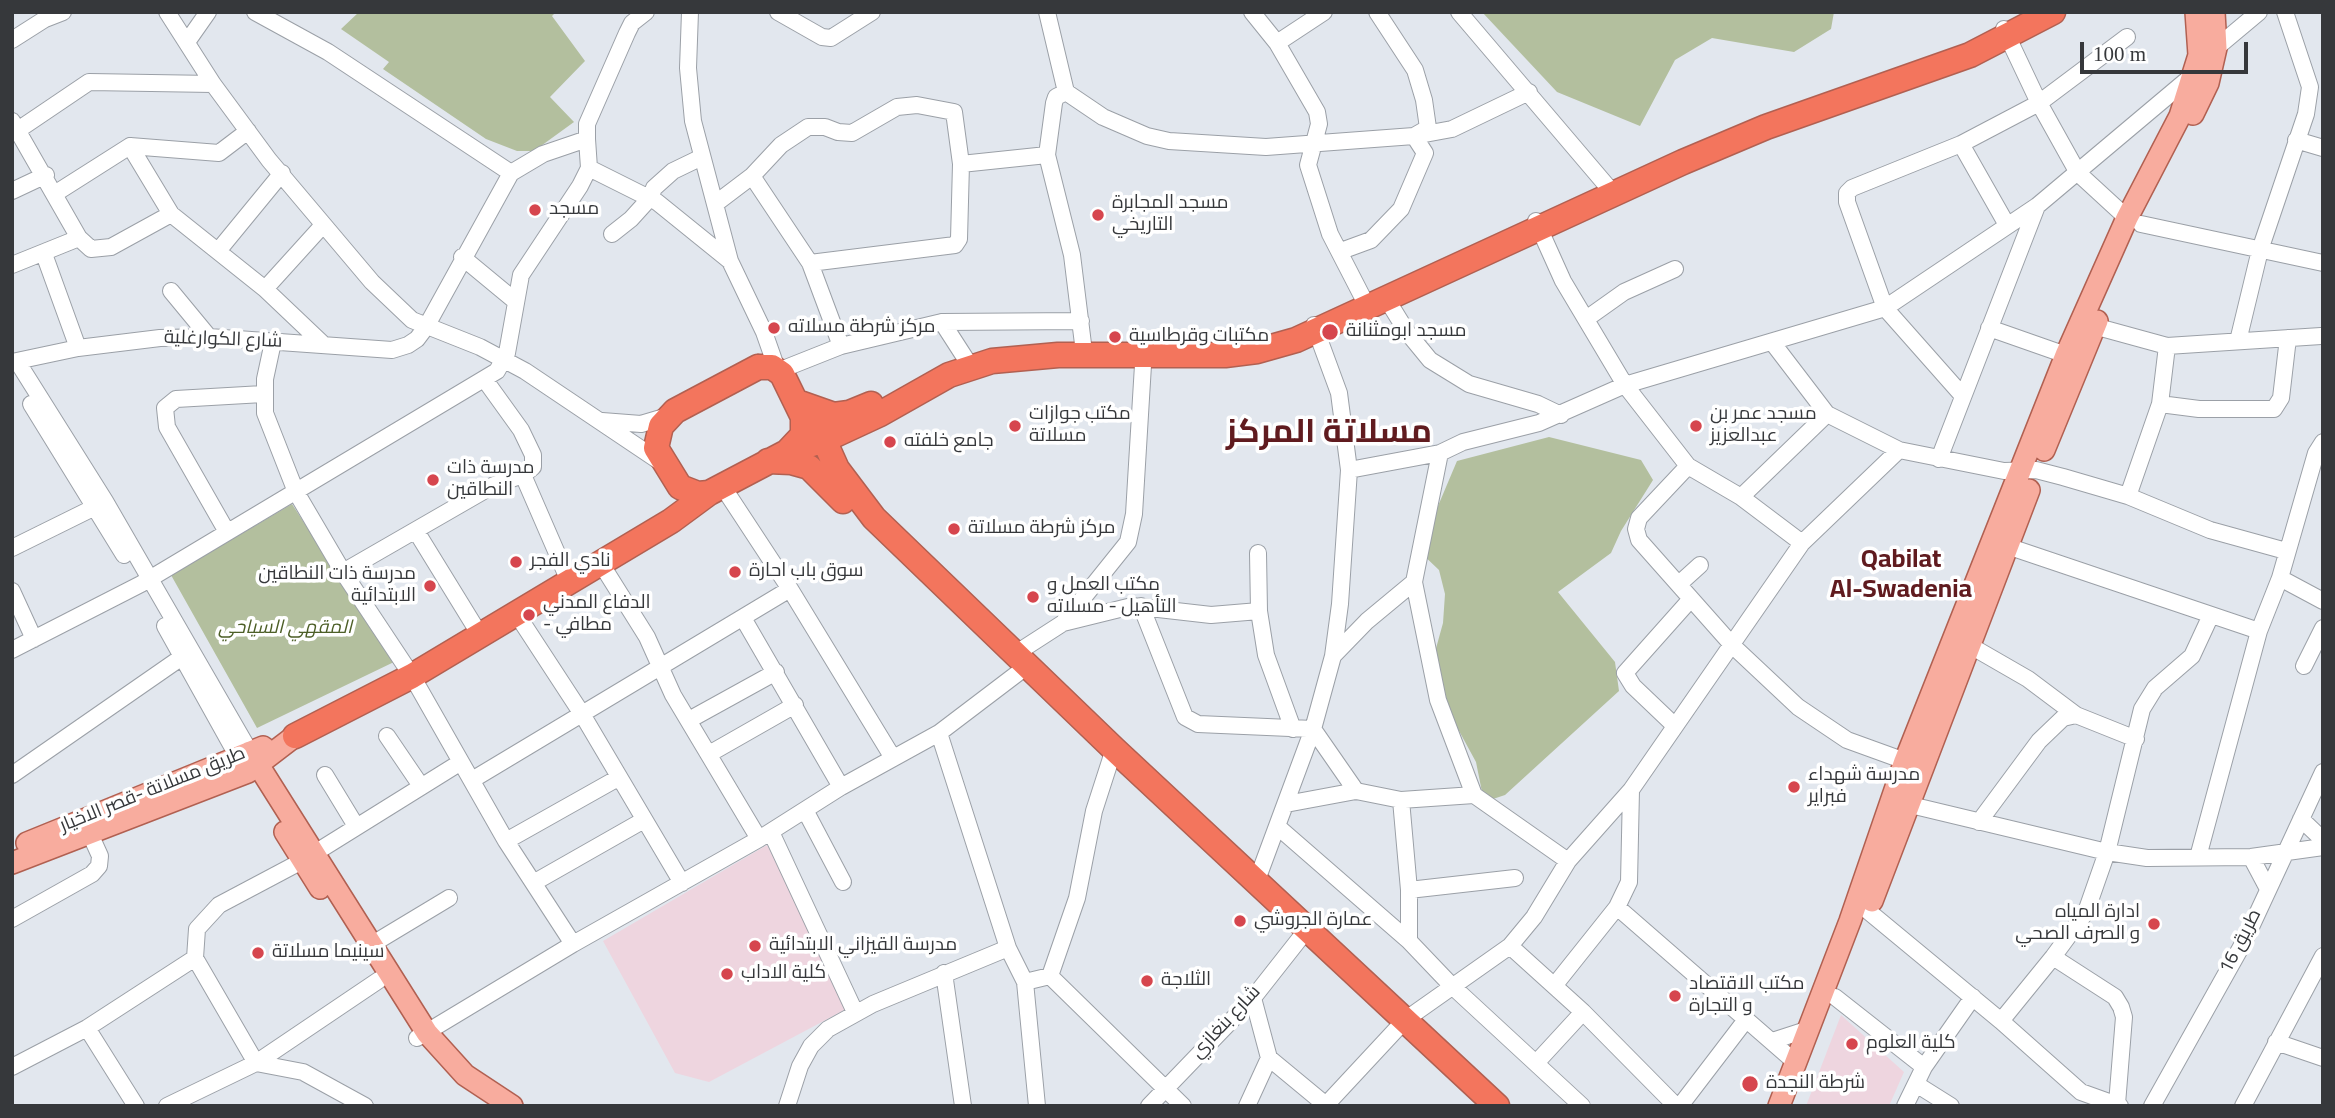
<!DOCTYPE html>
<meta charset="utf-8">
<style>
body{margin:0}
#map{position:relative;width:2335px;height:1118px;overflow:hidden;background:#e2e7ee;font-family:Georgia,serif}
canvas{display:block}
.frame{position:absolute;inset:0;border:14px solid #36383b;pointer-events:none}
.scale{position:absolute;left:2080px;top:42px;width:168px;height:32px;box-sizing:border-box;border:4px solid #36383b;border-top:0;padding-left:9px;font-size:21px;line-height:24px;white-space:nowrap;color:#36383b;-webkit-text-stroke:5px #fff;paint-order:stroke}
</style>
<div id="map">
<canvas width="2335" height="1118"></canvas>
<div class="frame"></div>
<div class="scale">100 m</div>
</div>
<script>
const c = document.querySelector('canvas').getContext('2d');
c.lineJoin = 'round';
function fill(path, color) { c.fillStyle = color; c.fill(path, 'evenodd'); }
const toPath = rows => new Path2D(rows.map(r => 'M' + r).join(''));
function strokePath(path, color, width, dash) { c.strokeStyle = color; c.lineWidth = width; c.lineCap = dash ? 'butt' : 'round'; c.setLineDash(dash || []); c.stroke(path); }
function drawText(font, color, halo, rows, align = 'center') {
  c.font = font + ' Georgia,Cairo,serif'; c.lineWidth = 7; c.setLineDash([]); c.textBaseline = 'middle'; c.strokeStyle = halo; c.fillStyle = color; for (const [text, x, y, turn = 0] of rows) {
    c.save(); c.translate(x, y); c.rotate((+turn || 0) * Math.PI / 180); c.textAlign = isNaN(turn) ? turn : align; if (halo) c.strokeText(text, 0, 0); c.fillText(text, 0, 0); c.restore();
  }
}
fill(toPath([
 [767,845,850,1007,709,1082,675,1073,603,941],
 [1841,1015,1904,1072,1889,1106,1806,1106]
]), '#eed5df');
fill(toPath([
 [359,12,556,12,552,16,585,61,550,97,574,122,534,151,517,151,486,139,383,69,389,62,341,29],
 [1482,12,1834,12,1831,29,1794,52,1712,38,1675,60,1640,126,1557,92],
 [1549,437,1641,460,1653,480,1621,531,1611,553,1558,592,1615,662,1619,691,1505,795,1484,802,1476,762,1446,707,1435,652,1443,623,1445,594,1439,570,1419,551,1457,461],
 [292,504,394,662,257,728,171,575]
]), '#b3bf9e');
const minor = toPath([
 [167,12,213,84,269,160,372,282,412,320,480,347,525,371,662,463],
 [255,12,328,52,511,173],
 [690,12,688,68,693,121,730,261,764,332,777,369],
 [778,12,822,37,831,38,872,12],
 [1047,12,1066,92,1103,117,1147,136,1169,141,1266,147,1414,136,1452,129,1529,92],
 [1252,12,1277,43,1317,112,1319,124,1308,165,1330,234,1363,298],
 [1459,12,1613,193],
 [2004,29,2039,103,2078,173,2127,218],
 [12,40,45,19,63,12],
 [187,42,208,12],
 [1277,43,1324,12],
 [2216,48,2259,12],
 [1066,92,1056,97,1054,103,1047,155,1072,255,1083,344],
 [12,121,79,238,91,249,111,247,171,214],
 [18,130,89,82,213,84],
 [2296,140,2323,148],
 [1961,144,2007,225],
 [130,146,171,214,265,289,324,345],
 [961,164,1047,155],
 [589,168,657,202,730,261],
 [752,176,810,263,841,346],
 [12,191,46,175],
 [56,193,130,146,219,153,248,131],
 [715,204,752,176,781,145,808,127,825,127,838,132,852,133,897,107,917,105,954,112,961,164,959,239,955,245,810,263],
 [1536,221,1563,281,1625,385,1688,466,1741,497,1802,543],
 [2141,224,2323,263],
 [612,234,631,219,650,198,654,188,673,171,702,157],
 [218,251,282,173],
 [1341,251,1371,240,1401,209,1425,153,1414,136,1428,128,1424,100,1415,70,1377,12],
 [44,254,78,348],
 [462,257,514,300],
 [12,265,79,238],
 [265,289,323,225],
 [171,291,209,337],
 [1386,298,1407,332,1430,360,1469,384,1538,404,1561,415],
 [1586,319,1624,292,1675,269],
 [942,322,971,367],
 [1314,325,1339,393,1349,470,1340,604,1333,656],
 [2094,326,2167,346,2321,336],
 [1989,328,2066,355],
 [2238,341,2260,250,2306,114,2310,87,2285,12],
 [273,342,265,379,265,413,296,492,343,572,412,676,506,841,573,944],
 [1772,342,1827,414,1899,450,2004,471,2036,470,2063,477,2128,496,2210,530,2286,551],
 [17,361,105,501,250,752],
 [12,362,78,348,160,338,209,337,392,350,408,345,417,339,426,327,511,173,543,154,587,139,587,124,627,33,632,23,646,12],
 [778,371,841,346,942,322,1081,321],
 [1962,395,1885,308,1847,202,1847,193,1852,188,1961,144,2039,103,2127,37],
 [31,404,124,555],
 [2160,404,2199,409,2274,409,2281,398,2288,338],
 [602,421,641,424,668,416],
 [1939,459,2037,206],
 [1688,466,1639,518,1636,529,1639,540,1733,646,1798,707,1847,740,1905,761],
 [1349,470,1440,453,1463,442,1539,423,1625,385,1885,308,2037,206,2194,74],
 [523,475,569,581],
 [723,487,790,589,893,758],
 [2128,496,2160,404,2167,346],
 [1741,497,1827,414],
 [416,531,480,635],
 [227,532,167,427,165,408,176,399,263,394],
 [2007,546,2259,631],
 [12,548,95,507],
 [1258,553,1259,611,1266,655,1293,729],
 [600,562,647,637,673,695,759,839],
 [343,572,494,485,523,475,533,467,533,455,521,430,485,380],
 [2280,578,2323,601],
 [1414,582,1438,700,1474,795,1568,861],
 [1679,584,1700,565],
 [12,591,34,639],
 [1141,606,1185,717,1198,724,1313,729,1356,791],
 [516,613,582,714,682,883],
 [743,618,841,787],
 [1063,623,1132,606,1211,615,1259,611],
 [165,626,238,757],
 [1969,645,2028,679,2076,715],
 [12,650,141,584,497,371,507,353,521,275,580,186,589,168,587,139],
 [1015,654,1063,623,1128,542,1134,514,1143,365,1152,349],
 [2304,666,2323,628],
 [689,720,776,672],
 [1675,726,1633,686,1625,673,1690,600],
 [939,733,1008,948,1025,982,1037,1106],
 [387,736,421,786],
 [709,754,795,705],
 [12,775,182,657],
 [325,775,356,826],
 [472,780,790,589],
 [1401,800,1409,890,1409,941],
 [1898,802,2107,852,2147,858,2251,857,2323,847],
 [1286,804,1356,791,1401,800,1474,795],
 [805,810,843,882],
 [2301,819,2323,840],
 [1979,822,2039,741,2063,718,2076,715,2136,739],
 [1278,827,1409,941,1451,985,1582,1106],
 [771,832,855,1012],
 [506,841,618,778],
 [2198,857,2259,631,2280,578,2316,453,2323,442],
 [2251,857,2268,889],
 [1257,880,1313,729,1333,656,1367,621,1414,582,1440,453],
 [535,882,644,820],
 [1409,890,1515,878],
 [1617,907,1795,1062],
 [1868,911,2001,1021,2053,957,2086,912,2107,852,2142,709,2155,688,2192,656,2211,615],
 [12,919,92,874,99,866,100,856,86,825],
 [1510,946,1583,1012,1676,1106],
 [361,951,449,898],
 [2053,957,2115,997,2121,1007,2124,1017,2117,1104],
 [944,973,963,1106],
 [1050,976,1077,898,1094,811,1114,749],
 [1025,982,1050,976,1183,1106],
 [1554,986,1617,907,1629,882,1631,790],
 [1835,997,1924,1067],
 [2001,1021,2081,1092,2120,1106],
 [87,1028,136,1106],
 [417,1038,573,944,759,839,841,787,939,733,1018,673],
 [1772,1041,1809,1029],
 [2276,1042,2323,1058],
 [1269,1058,1327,1106],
 [1537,1062,1583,1012],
 [12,1067,87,1028,195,958],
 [1916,1084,1951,1106],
 [167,1106,256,1063,379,980],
 [365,1106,303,1072,256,1063,195,958,197,929,219,905,302,861,461,762],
 [787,1106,800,1066,811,1046,828,1029,873,1004,1008,948],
 [1149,1106,1253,998,1301,937],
 [1247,1106,1269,1058,1253,998],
 [1325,1106,1405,1020,1510,946,1534,917,1568,861,1631,790,1802,543,1899,450],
 [1680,1106,1745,1021],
 [1905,1106,1924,1067,1973,997],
 [2152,1106,2245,940,2323,772],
 [2243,1106,2323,956]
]);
const major = toPath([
 [2193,114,2208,83,2216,48,2214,12],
 [2044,450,2097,321],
 [250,752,427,1033,465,1075,512,1106],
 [285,832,320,888],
 [27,843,263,747],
 [12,863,248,772,295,736],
 [1872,901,2029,490],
 [1779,1106,1850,921,1905,761,2066,355,2127,218,2180,116,2199,55,2196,12]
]);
const highway = toPath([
 [758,367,772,367,782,374,803,417,803,435,787,452,709,493,698,494,680,487,656,448,661,426,675,411,758,367],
 [797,402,834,415,849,413,871,404],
 [814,429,824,440,837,469,874,518,1114,749,1497,1106],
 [787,452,824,440,880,414,949,375,992,361,1058,355,1225,355,1257,351,1296,340,1683,162,1766,127,1970,55,2053,12],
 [768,461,791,462,809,467,843,501],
 [295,736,412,676,671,521,709,493]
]);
strokePath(minor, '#9ba0a7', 18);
strokePath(major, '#b16051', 24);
strokePath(highway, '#b16051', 27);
strokePath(minor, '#fff', 16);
strokePath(major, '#f8ac9e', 21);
strokePath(highway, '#f3755d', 24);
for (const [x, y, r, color] of [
 [535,210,7,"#d6464e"],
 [1098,215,7,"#d6464e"],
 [774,328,7,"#d6464e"],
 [1330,332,9,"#d6464e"],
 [1115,337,7,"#d6464e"],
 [1015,426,7,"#d6464e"],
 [1696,426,7,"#d6464e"],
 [890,442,7,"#d6464e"],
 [433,480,7,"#d6464e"],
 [954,529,7,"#d6464e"],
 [516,562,7,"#d6464e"],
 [735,572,7,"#d6464e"],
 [430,586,7,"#d6464e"],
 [1033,597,7,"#d6464e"],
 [529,615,7,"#d6464e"],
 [1794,787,7,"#d6464e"],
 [1240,921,7,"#d6464e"],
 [2154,924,7,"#d6464e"],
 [755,946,7,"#d6464e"],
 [258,953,7,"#d6464e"],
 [727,974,7,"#d6464e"],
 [1147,981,7,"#d6464e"],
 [1675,996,7,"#d6464e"],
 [1852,1044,7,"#d6464e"],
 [1750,1084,9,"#d6464e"]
]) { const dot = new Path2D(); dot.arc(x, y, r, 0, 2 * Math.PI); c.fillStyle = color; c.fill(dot); strokePath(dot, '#fff', 2.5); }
drawText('19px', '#36383b', '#fff', [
 ["مسجد المجابرة",1112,204],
 ["التاريخي",1112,226],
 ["مسجد",549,210],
 ["مركز شرطة مسلاته",788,328],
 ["مسجد ابومثنانة",1346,332],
 ["مكتبات وقرطاسية",1129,337],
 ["مكتب جوازات",1029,415],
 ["مسلاتة",1029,437],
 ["مسجد عمر بن",1710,415],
 ["عبدالعزيز",1710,437],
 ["جامع خلفته",904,442],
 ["مدرسة ذات",447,469],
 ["النطاقين",447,491],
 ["مركز شرطة مسلاتة",968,529],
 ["نادي الفجر",530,562],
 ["سوق باب احارة",749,572],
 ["مدرسة ذات النطاقين",416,575,"right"],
 ["الابتدائية",416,597,"right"],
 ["مكتب العمل و",1047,586],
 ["التأهيل - مسلاته",1047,608],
 ["الدفاع المدني",543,604],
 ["- مطافي",543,626],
 ["مدرسة شهداء",1808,776],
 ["فبراير",1808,798],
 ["ادارة المياه",2140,913,"right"],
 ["و الصرف الصحي",2140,935,"right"],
 ["عمارة الجروشي",1254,921],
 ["مدرسة القيزاني الابتدائية",769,946],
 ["سينيما مسلاتة",272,953],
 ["كلية الاداب",741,974],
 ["الثلاجة",1161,981],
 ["مكتب الاقتصاد",1689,985],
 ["و التجارة",1689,1007],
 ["كلية العلوم",1866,1044],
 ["شرطة النجدة",1766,1084]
], 'left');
drawText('19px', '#36383b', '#fff', [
 ["شارع الكوارغلية",223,341,2],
 ["طريق مسلاتة -قصر الاخيار",153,791,-22],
 ["طريق 16",2242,942,-63],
 ["شارع بنغازي",1227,1023,-47]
]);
drawText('italic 19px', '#4d5f27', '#fff', [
 ["المقهي السياحي",285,629]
]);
drawText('bold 26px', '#601b1f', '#fff', [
 ["Qabilat",1901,562],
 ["Al-Swadenia",1901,592]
]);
drawText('bold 33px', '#601b1f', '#fff', [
 ["مسلاتة المركز",1329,436]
]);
</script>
